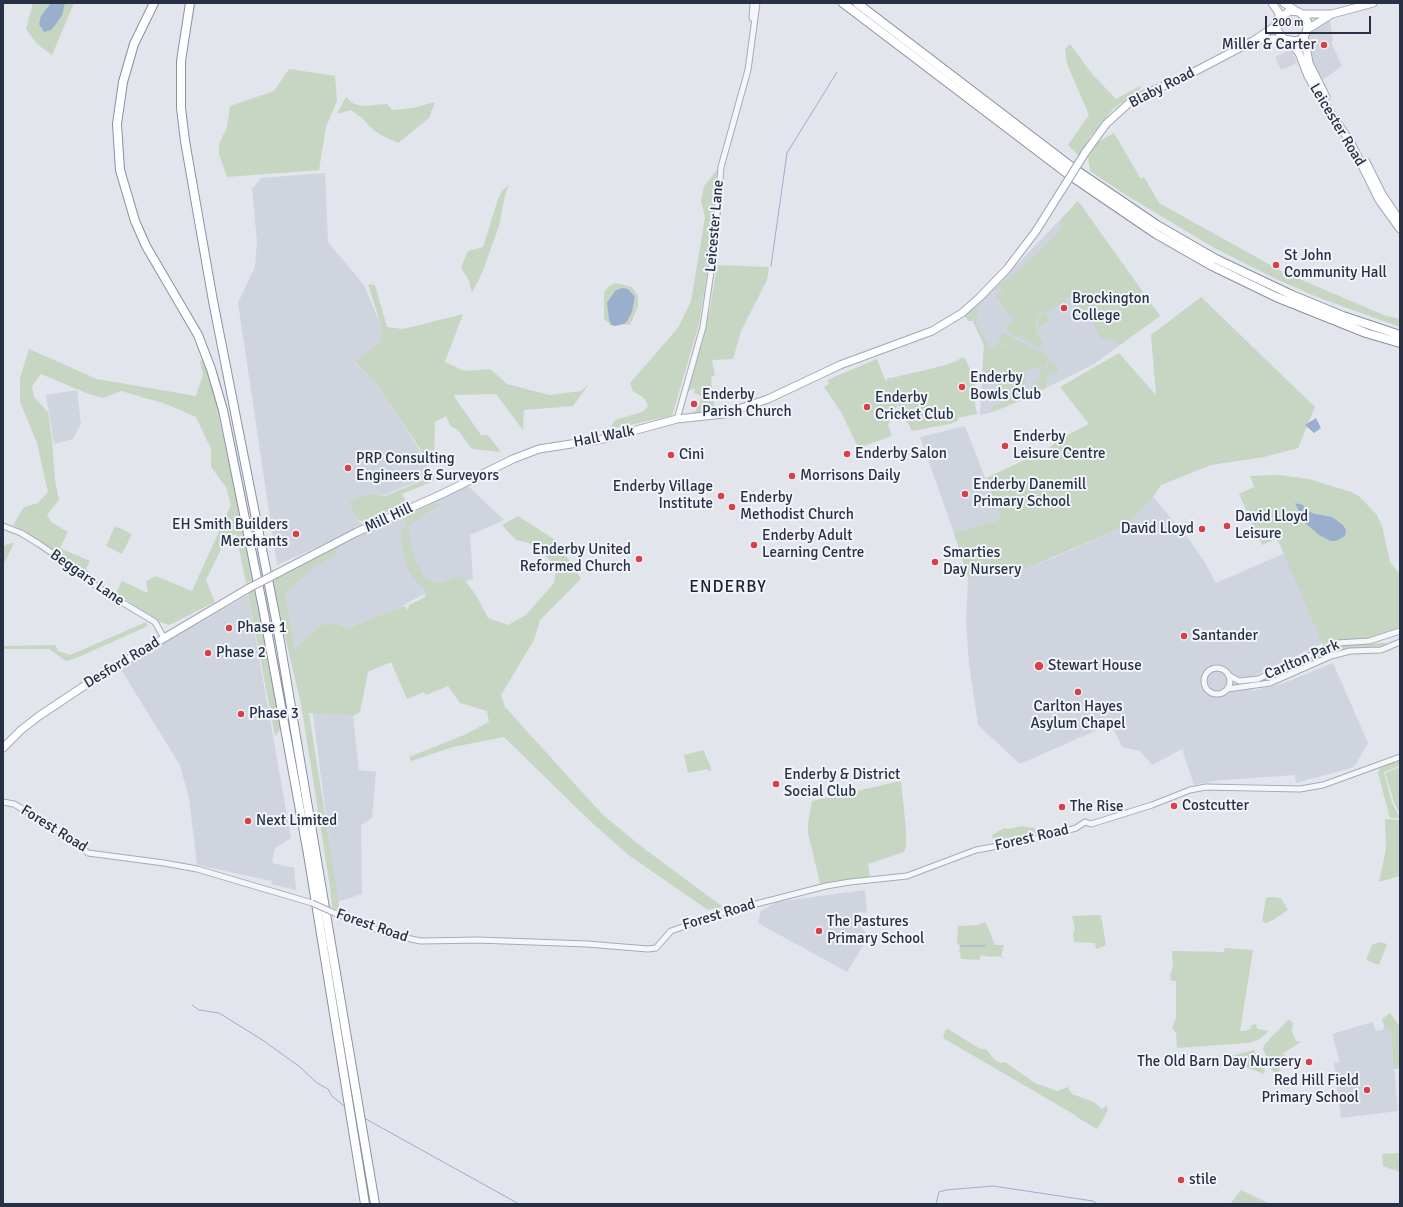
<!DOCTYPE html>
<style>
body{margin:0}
#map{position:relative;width:1403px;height:1207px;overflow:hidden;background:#e2e5ec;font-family:Signika,sans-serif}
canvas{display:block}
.frame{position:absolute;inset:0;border:4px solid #283045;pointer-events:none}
.scale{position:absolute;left:1265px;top:16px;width:106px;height:18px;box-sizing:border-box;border:2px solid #283045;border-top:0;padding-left:5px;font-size:12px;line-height:14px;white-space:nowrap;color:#283045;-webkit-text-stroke:3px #f2f4f9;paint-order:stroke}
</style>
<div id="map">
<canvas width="1403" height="1207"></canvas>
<div class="frame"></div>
<div class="scale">200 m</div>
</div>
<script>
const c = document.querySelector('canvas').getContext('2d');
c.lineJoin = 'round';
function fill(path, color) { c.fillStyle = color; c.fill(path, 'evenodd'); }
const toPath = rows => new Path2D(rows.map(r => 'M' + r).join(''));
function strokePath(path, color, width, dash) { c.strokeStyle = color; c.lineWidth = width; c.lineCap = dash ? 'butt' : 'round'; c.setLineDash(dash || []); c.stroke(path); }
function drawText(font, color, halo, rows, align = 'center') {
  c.font = font + ' Signika,sans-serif'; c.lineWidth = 4; c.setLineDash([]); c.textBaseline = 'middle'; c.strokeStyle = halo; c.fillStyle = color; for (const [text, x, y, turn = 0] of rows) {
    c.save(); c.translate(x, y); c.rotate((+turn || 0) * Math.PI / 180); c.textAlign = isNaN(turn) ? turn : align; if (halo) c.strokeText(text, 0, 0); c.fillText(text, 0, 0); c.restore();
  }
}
fill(toPath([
 [1330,20,1333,40,1331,42,1342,66,1320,82,1313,67,1308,39,1315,27],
 [1291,49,1297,63,1281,70,1275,57],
 [325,173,328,242,364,285,384,333,379,344,355,363,380,386,428,464,423,473,429,477,384,495,369,493,349,501,356,518,364,526,277,565,238,303,255,267,257,242,252,189,261,178],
 [1078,201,1160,316,1094,364,1022,400,992,412,980,415,984,345,973,321,968,321,965,316,976,307],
 [77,390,81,424,73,439,54,444,46,395],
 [965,426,1001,519,954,533,920,437],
 [467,485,504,520,470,535,473,579,422,595,393,611,349,628,338,624,295,650,285,594,313,567,334,557,335,553,341,545,353,538,384,525],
 [1153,497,1188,538,1204,561,1216,583,1285,553,1323,643,1253,676,1252,691,1284,683,1333,663,1368,743,1354,767,1296,783,1295,775,1221,780,1194,785,1182,749,1152,765,1140,751,1122,747,1111,724,1020,764,978,725,969,664,966,623,968,578,1027,568,1055,557,1128,525],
 [248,595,291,838,275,848,272,863,294,868,296,890,271,884,272,881,197,865,189,798,180,765,120,668],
 [312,707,353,716,359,770,376,772,372,818,361,825,362,894,337,902],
 [865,890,867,913,859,912,860,926,869,936,847,972,758,923,761,911,777,902],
 [1373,1022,1376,1031,1383,1030,1384,1025,1391,1033,1398,1111,1341,1118,1334,1063,1340,1062,1332,1034]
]), '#d0d4de');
fill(toPath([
 [33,3,74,3,52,55,37,44,26,29],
 [1070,44,1093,75,1116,99,1142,85,1139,90,1113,109,1090,137,1079,156,1068,145,1089,115,1067,64,1065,49],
 [289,69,335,76,337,101,326,127,319,170,227,177,219,154,219,144,227,127,230,106,274,91],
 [346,97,354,104,363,106,387,104,392,110,413,108,435,102,429,118,398,143,379,134,369,126,363,119,351,110,337,114],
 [1114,133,1141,179,1144,177,1159,203,1283,272,1386,316,1400,319,1400,327,1317,297,1276,279,1216,249,1126,195,1090,171,1088,157,1098,142],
 [717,170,710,254,699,324,672,416,610,429,615,420,642,412,648,406,644,398,633,391,630,383,678,328,691,301,705,217,701,201,704,186],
 [509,185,505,195,499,226,482,273,472,293,469,281,461,267,468,251,483,247,498,199,502,191],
 [1078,201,1160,316,1118,346,1112,340,1100,338,1089,313,1079,307,1071,295,1065,300,1067,302,1064,304,1063,302,1047,312,1048,315,1046,316,1049,321,1038,327,1037,317,1044,313,1044,311,1036,315,1036,331,1043,343,1040,348,1020,338,1023,336,1021,335,1017,337,1010,334,1006,327,1014,322,996,295,1003,291,1000,287,990,294,1039,252,1060,229,1062,218],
 [717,265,769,267,767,280,741,331,733,359,712,360,715,375,711,377,715,412,690,416,693,411,695,412,701,400,700,398,701,396,694,393,695,388,685,393,710,309],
 [615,283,632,287,638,296,638,306,630,325,624,324,632,312,635,298,628,289,607,303,611,325,604,319,604,293,608,287],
 [368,284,375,285,387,327,403,329,463,314,445,362,465,371,490,369,507,384,549,395,581,391,589,384,573,406,524,410,523,430,496,394,453,395,481,435,488,435,501,452,472,449,457,429,451,427,446,416,435,422,434,460,430,464,379,386,355,362,378,344,383,332],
 [1201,297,1315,407,1298,448,1264,457,1211,465,1161,485,1153,497,1128,525,1027,568,968,578,954,533,1001,519,986,478,1031,457,1038,456,1062,438,1089,424,1060,387,1119,353,1156,395,1151,335],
 [974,308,979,310,975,322,990,348,994,348,997,343,1010,349,1011,348,997,341,1003,333,1049,356,1045,367,1031,369,1026,371,1020,378,1023,378,1028,372,1022,388,999,395,993,375,986,375,986,379,982,378,984,345,973,321,968,321,965,316],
 [29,349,97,379,196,396,203,374,200,362,203,358,215,398,254,581,246,583,236,534,227,537,206,580,215,602,169,625,160,622,116,593,122,581,148,593,146,581,156,576,192,591,231,505,226,487,211,467,211,449,196,417,166,404,121,391,103,398,86,393,41,374,32,386,34,397,48,412,52,440,55,480,59,500,47,515,51,522,68,532,60,548,90,561,86,569,99,582,111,590,109,591,84,574,71,562,13,525,24,507,38,503,48,492,37,443,20,402,20,378],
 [964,357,972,373,978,398,974,399,977,414,958,418,958,421,950,424,912,431,898,404,888,425,892,436,861,447,857,445,841,412,824,387,829,384,827,380,877,359,885,380,887,381,887,378,890,378,894,383,891,378,926,370,949,364],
 [1050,358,1052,364,1058,366,1058,372,1050,373,1046,380,1046,388,1028,397,1032,386,1040,377,1039,370,1048,367],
 [1022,390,1022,400,993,412,992,407,1001,403,1000,396],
 [1279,475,1309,479,1351,492,1360,497,1377,515,1382,526,1390,562,1400,575,1400,630,1375,638,1324,647,1277,538,1262,545,1239,494,1254,487,1250,476],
 [434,476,436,480,402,494,407,503,363,522,356,518,349,501,369,493,385,496],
 [433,504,440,504,441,506,428,512,408,526,412,549,417,563,421,567,420,571,426,579,440,584,459,576,462,577,476,595,488,618,508,625,526,615,554,583,557,566,529,543,516,540,502,525,518,516,557,541,581,579,540,620,534,640,501,695,505,707,602,814,642,847,723,907,708,910,627,854,589,820,504,737,453,747,411,761,409,757,464,735,489,722,487,711,460,703,448,686,426,695,424,692,407,699,391,662,368,672,360,712,353,716,341,714,309,713,340,911,332,907,330,887,301,704,272,582,280,575,353,538,341,545,335,553,334,557,313,568,285,594,295,649,321,625,338,624,349,628,404,606,408,610,409,605,425,597,426,593,424,588,412,577,405,563,401,533,407,524,404,517],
 [115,526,132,534,122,554,106,546],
 [14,543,3,566,3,547,7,544],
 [256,588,281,729,275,736,248,594],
 [146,622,148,626,74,659,66,661,49,649,3,649,3,646,55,645,58,651,70,655],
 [1384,643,1388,644,1377,647,1340,650,1265,682,1239,684,1264,679,1327,649,1342,644],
 [703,750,711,767,711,771,708,771,707,769,688,773,684,755],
 [1400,760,1400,766,1384,772,1392,803,1400,818,1390,818,1378,773,1380,767],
 [1400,767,1400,814,1394,802,1385,773],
 [901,781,906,830,906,847,904,852,868,864,870,879,821,887,808,833,808,823,812,801],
 [1385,819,1400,820,1400,876,1379,882,1386,849],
 [1021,826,1034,828,1038,831,1041,837,995,846,992,835,1004,828,1009,829],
 [1270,897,1281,898,1288,910,1273,920,1266,923,1262,921,1266,898],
 [1101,915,1106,945,1097,949,1096,948,1095,943,1074,942,1073,933,1075,929,1072,916],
 [981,923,986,923,995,945,1004,945,1001,956,1005,959,998,956,990,957,981,955,979,960,962,959,959,955,961,954,959,951,961,945,957,944,958,926,980,925],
 [1379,942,1387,944,1379,965,1366,960,1372,945],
 [1225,948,1253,950,1240,1031,1246,1031,1250,1029,1252,1025,1256,1024,1257,1029,1269,1031,1260,1039,1248,1043,1177,1048,1176,1033,1172,1028,1176,1018,1176,981,1171,981,1170,976,1173,967,1172,951,1224,952],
 [1390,1013,1400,1027,1400,1068,1394,1069,1391,1033,1384,1025,1382,1019],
 [1289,1019,1293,1023,1292,1032,1296,1041,1301,1042,1285,1052,1271,1066,1263,1049,1264,1045],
 [948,1029,980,1049,986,1049,995,1060,1000,1063,1005,1062,1035,1083,1057,1091,1068,1087,1072,1094,1094,1102,1102,1109,1106,1106,1108,1109,1105,1116,1097,1129,1075,1116,1075,1115,943,1038,945,1031],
 [1254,1050,1265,1071,1264,1074,1233,1062,1231,1056],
 [1284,1054,1286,1057,1279,1066,1280,1071,1274,1073,1271,1067],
 [1400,1153,1400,1172,1383,1166,1382,1154],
 [1241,1190,1268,1203,1267,1204,1230,1204]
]), '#c6d6c2');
fill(toPath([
 [51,3,65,3,62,15,56,24,51,30,44,32,39,24,41,16],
 [622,288,628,289,635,297,632,312,627,321,624,324,615,326,611,325,609,319,607,303,615,291],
 [1316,418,1321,428,1314,433,1305,425],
 [1295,503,1303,505,1306,510,1315,514,1332,517,1343,525,1346,530,1345,536,1336,541,1331,541,1319,535,1304,522]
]), '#9aaece');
strokePath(toPath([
 [771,266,787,153,837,72],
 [960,946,985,946],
 [192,1005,199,1010,219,1013,264,1041,300,1067,317,1083,328,1089,332,1096,344,1106],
 [364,1118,519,1204],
 [936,1204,939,1192,946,1190,993,1186,1093,1201,1098,1204]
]), '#9aaece', 1);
const minor = toPath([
 [752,18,753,3],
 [677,419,703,327,714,251,721,167,748,70,757,3],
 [3,526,21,533,39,544,65,562,100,589,155,622,164,638],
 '1204 681a13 13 0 1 1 26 0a13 13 0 1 1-26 0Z',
 [1228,675,1239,681,1258,679,1337,643,1369,641,1400,631],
 [1227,689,1270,683,1331,656,1350,651,1381,650,1400,642],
 [3,802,14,804,74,840,88,853,164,863,197,869,312,903],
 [339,915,391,935,421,941,478,940,587,944,648,949,656,948,671,931,725,912,826,886,850,882,907,876,976,850,1032,840,1076,828,1085,822,1091,824,1152,805,1190,790,1206,787,1300,789,1323,785,1400,757]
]);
const major = toPath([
 [1272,3,1279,13,1279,18],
 [1284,3,1296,11],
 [1302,14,1330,14],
 [1308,29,1332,14,1373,3],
 [1304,36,1309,63,1326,97],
 [1257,40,1269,39,1284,39,1295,41,1300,40,1306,33,1308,23,1306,18,1299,12,1290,11,1279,18,1277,30,1284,39],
 [1289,41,1299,53,1308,76,1320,97,1351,143,1379,200,1400,229],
 [1085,153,1106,124,1128,104,1143,95,1188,75,1253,41,1277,25],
 [1366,162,1382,194,1400,221],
 [276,574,357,532,442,494,513,459,539,449,603,439,677,419,724,414,768,399,840,365,932,331,962,313,980,297,1007,269,1036,231,1063,188],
 [3,748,21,730,39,716,93,680,249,588]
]);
const highway = toPath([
 [154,3,134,44,123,82,117,124,120,170,135,221,146,246,198,335,211,369,223,410,263,608,308,854,365,1204],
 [190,3,181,61,181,108,185,141,213,301,278,630,375,1204],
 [843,3,1068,174,1156,234,1212,266,1276,297,1366,333,1400,343],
 [857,3,1073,168,1157,225,1214,258,1292,295,1343,316,1400,335]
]);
strokePath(minor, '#a6abb7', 7);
strokePath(major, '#a0a8b8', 9);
strokePath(highway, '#8890a4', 10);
strokePath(minor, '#f5f6f9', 5);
strokePath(major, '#fff', 7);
strokePath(highway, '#fff', 8);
const minorBridge = toPath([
 [312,903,339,915]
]);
const majorBridge = toPath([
 [1063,188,1085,153],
 [249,588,276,574]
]);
strokePath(minorBridge, '#a6abb7', 7, []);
strokePath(majorBridge, '#a0a8b8', 9, []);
strokePath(minorBridge, '#f5f6f9', 5);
strokePath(majorBridge, '#fff', 7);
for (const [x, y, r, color] of [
 [1324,45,4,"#da3e46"],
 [1276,265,4,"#da3e46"],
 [1064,308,4,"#da3e46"],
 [962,387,4,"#da3e46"],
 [694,404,4,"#da3e46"],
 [867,407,4,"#da3e46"],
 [1005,446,4,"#da3e46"],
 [847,454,4,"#da3e46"],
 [671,455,4,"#da3e46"],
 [348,468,4,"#da3e46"],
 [792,476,4,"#da3e46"],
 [965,494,4,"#da3e46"],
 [721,496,4,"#da3e46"],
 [732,507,4,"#da3e46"],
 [1227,526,4,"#da3e46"],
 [1202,529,4,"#da3e46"],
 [296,534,4,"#da3e46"],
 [754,545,4,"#da3e46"],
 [639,559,4,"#da3e46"],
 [935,562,4,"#da3e46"],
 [229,628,4,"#da3e46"],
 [1184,636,4,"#da3e46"],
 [208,653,4,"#da3e46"],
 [1039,666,5,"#da3e46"],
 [1078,692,4,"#da3e46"],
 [241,714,4,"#da3e46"],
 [776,784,4,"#da3e46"],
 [1174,806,4,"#da3e46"],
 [1062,807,4,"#da3e46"],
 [248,821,4,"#da3e46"],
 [819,931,4,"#da3e46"],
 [1309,1062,4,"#da3e46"],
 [1367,1090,4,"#da3e46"],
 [1181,1180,4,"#da3e46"]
]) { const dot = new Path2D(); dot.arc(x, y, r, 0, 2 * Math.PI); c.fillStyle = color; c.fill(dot); strokePath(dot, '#f2f4f9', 1.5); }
drawText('15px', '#283045', '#f2f4f9', [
 ["Miller & Carter",1316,45,"right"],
 ["St John",1284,256],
 ["Community Hall",1284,273],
 ["Brockington",1072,299],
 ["College",1072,316],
 ["Enderby",970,378],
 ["Bowls Club",970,395],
 ["Enderby",702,395],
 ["Parish Church",702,412],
 ["Enderby",875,398],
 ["Cricket Club",875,415],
 ["Enderby",1013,437],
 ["Leisure Centre",1013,454],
 ["Enderby Salon",855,454],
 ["Cini",679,455],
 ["PRP Consulting",356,459],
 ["Engineers & Surveyors",356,476],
 ["Morrisons Daily",800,476],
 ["Enderby Danemill",973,485],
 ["Primary School",973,502],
 ["Enderby Village",713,487,"right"],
 ["Institute",713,504,"right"],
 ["Enderby",740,498],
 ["Methodist Church",740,515],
 ["David Lloyd",1235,517],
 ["Leisure",1235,534],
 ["EH Smith Builders",288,525,"right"],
 ["Merchants",288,542,"right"],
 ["David Lloyd",1194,529,"right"],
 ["Enderby Adult",762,536],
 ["Learning Centre",762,553],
 ["Enderby United",631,550,"right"],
 ["Reformed Church",631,567,"right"],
 ["Smarties",943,553],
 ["Day Nursery",943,570],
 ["Phase 1",237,628],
 ["Santander",1192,636],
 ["Phase 2",216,653],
 ["Stewart House",1048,666],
 ["Carlton Hayes",1078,707,"center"],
 ["Asylum Chapel",1078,724,"center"],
 ["Phase 3",249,714],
 ["Enderby & District",784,775],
 ["Social Club",784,792],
 ["Costcutter",1182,806],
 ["The Rise",1070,807],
 ["Next Limited",256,821],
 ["The Pastures",827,922],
 ["Primary School",827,939],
 ["The Old Barn Day Nursery",1301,1062,"right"],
 ["Red Hill Field",1359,1081,"right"],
 ["Primary School",1359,1098,"right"],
 ["stile",1189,1180]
], 'left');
drawText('15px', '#283045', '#f2f4f9', [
 ["Blaby Road",1162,88,-27],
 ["Leicester Road",1337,125,59],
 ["Leicester Lane",715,226,-85],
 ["Hall Walk",604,437,-11],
 ["Mill Hill",389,518,-25],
 ["Beggars Lane",87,578,35],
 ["Carlton Park",1302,660,-23],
 ["Desford Road",122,663,-31],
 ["Forest Road",54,829,32],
 ["Forest Road",1032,838,-13],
 ["Forest Road",719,915,-17],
 ["Forest Road",372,926,19]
]);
c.letterSpacing = '1px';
drawText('17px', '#1b2136', '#f2f4f9', [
 ["ENDERBY",728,588]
]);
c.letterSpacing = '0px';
</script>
